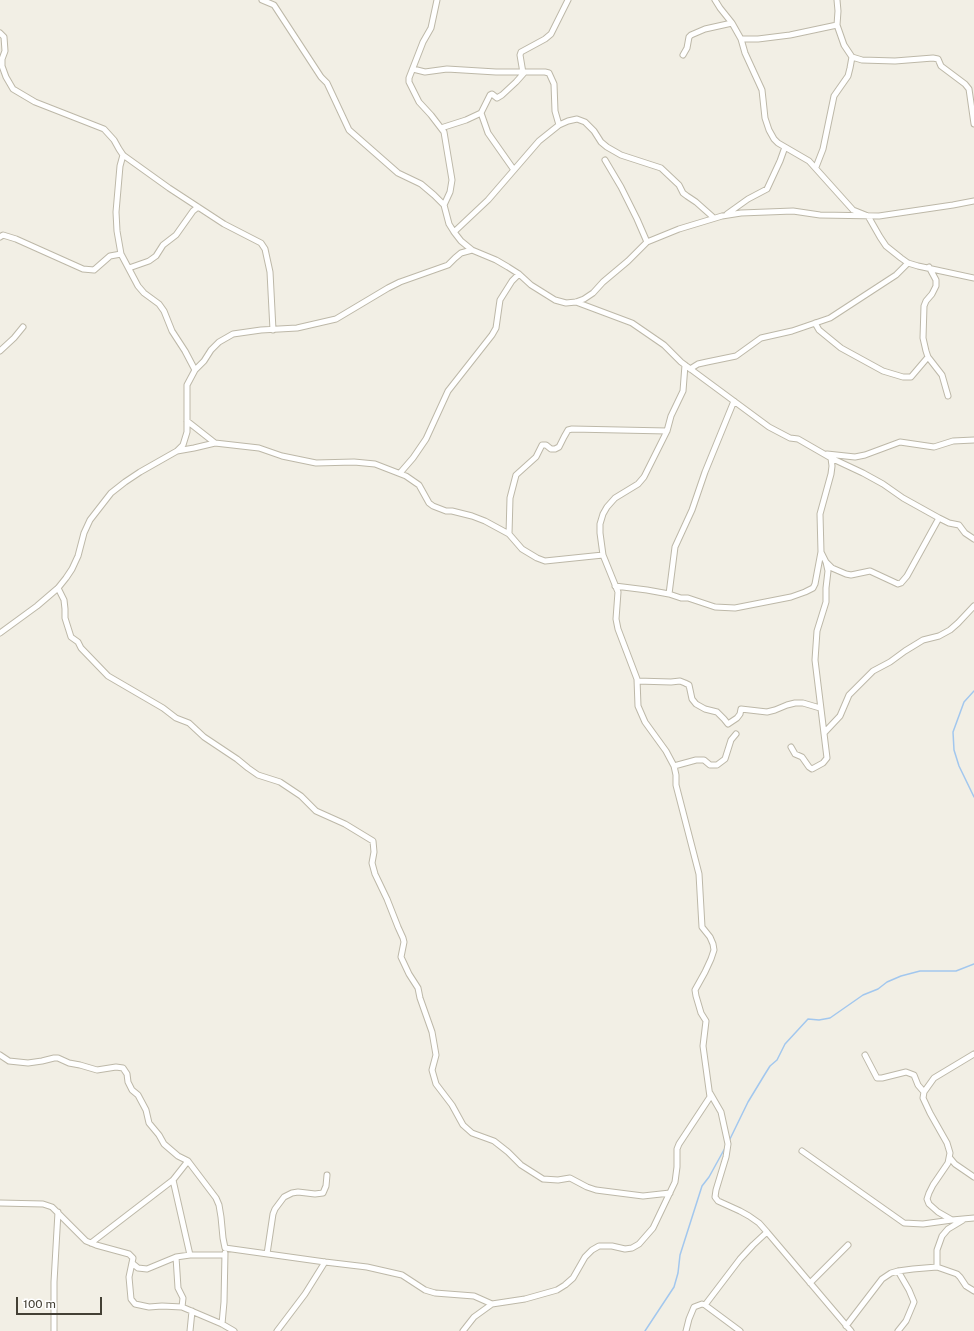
<!DOCTYPE html>
<style>
body{margin:0}
#map{position:relative;width:974px;height:1331px;overflow:hidden;background:#f2efe5;font-family:"Public Sans",sans-serif}
canvas{display:block}
.scale{position:absolute;left:16px;top:1297px;width:86px;height:18px;box-sizing:border-box;border:2px solid #444035;border-top:0;padding-left:5px;font-size:12px;line-height:14px;white-space:nowrap;color:#444035;-webkit-text-stroke:3px #fff;paint-order:stroke}
</style>
<div id="map">
<canvas width="974" height="1331"></canvas>
<div class="scale">100 m</div>
</div>
<script>
const c = document.querySelector('canvas').getContext('2d');
c.lineJoin = 'round';
const toPath = rows => new Path2D(rows.map(r => 'M' + r).join(''));
function strokePath(path, color, width, dash) { c.strokeStyle = color; c.lineWidth = width; c.lineCap = dash ? 'butt' : 'round'; c.setLineDash(dash || []); c.stroke(path); }
strokePath(toPath([
 [974,691,964,702,953,732,954,750,959,766,974,797],
 [729,1141,748,1102,765,1074,770,1066,777,1060,785,1044,808,1019,819,1020,830,1018,863,995,878,989,887,982,901,976,920,971,956,971,974,964],
 [645,1331,674,1287,678,1273,680,1255,702,1186,709,1177,725,1148]
]), '#a2c7ee', 1.5);
const street = toPath([
 [262,0,274,5,321,77,327,83,349,130,398,173,421,184,434,195,444,205,449,224,454,232,461,241,472,250],
 [437,0,431,28,423,42,409,78,409,82,419,102,431,115,444,132,452,180,450,192,444,205],
 [715,0,720,8,732,23,741,39,745,53,762,90,765,118,769,130,774,139,778,143,809,161,853,210,868,216,880,237,886,246,901,258,908,263,918,266,974,278],
 [0,33,4,37,5,51,2,59,2,66,6,77,13,89,35,102,104,129,114,140,119,149,123,155,169,188,224,224,261,243,265,249,270,272,273,330],
 [741,39,758,39,790,35,837,25],
 [683,55,687,48,689,37,691,35,705,29,732,23],
 [852,57,862,60,895,61,933,58,938,59,941,66,965,84,969,89,974,124],
 [413,69,425,72,447,69,496,72,545,72,549,73,554,84,555,111,559,125],
 [523,73,520,55,521,52,545,39,551,34,568,0],
 [481,113,488,133,514,170],
 [441,128,466,120,481,113,490,95,492,94,497,98,502,95,516,82,524,73],
 [123,155,120,166,116,212,117,231,121,254,138,286,144,293,159,304,164,311,172,331,185,351,195,370],
 [605,160,621,187,637,219,647,242],
 [816,167,823,149,834,96,848,76,850,68,852,57,844,45,837,25,838,11,837,0],
 [727,214,748,199,767,189,780,161,785,147],
 [454,232,488,200,539,141,559,125,568,121,577,119,585,122,594,131,601,142,607,147,621,155,661,168,679,185,683,193,687,196,696,202,714,218],
 [0,237,3,235,16,239,83,269,94,270,110,256,121,254],
 [929,267,936,280,936,286,932,294,926,301,924,306,923,338,926,351,928,357,942,375,948,396],
 [129,268,149,261,156,256,163,245,176,235,193,211,198,207],
 [576,302,632,323,664,345,681,362,769,427,790,438,798,439,831,458,832,466,831,474,820,514,821,552,826,562,828,571,826,588,826,602,817,631,815,660,827,758,823,763,812,769,809,767,802,757,795,754,791,747],
 [815,323,819,330,841,348,883,371,903,377,911,377,928,357],
 [0,351,14,338,23,327],
 [690,369,698,364,707,362,736,356,761,338,792,331,830,318,896,275,908,263],
 [187,421,215,443],
 [177,451,194,448,215,443,259,448,282,456,316,463,354,462,375,464,406,476,419,485,429,503,433,506,446,511,452,511,472,516,485,521,509,534,522,549,537,558,545,561,603,555],
 [827,454,855,457,865,455,900,442,934,447,953,441,974,440],
 [831,458,863,473,883,484,903,498,939,518,949,523,959,525,965,533,974,539],
 [400,473,413,458,426,439,448,391,492,335,496,328,500,300,512,281,519,274],
 [509,534,510,498,516,475,536,457,542,445,546,445,551,449,555,449,559,447,564,437,568,430,572,429,667,431],
 [826,562,832,568,846,574,851,575,870,571,898,584,901,583,907,576,939,518],
 [615,586,647,590,669,594,681,598,688,598,715,607,735,608,791,597,805,592,813,588,815,584,821,552],
 [58,588,64,600,65,609,65,618,71,637,78,642,81,648,108,676,163,708,176,718,189,723,204,737,237,759,248,768,258,775,280,782,301,796,316,811,345,824,373,841,374,852,372,863,375,874,387,899,398,927,403,938,404,942,401,957,409,974,418,988,420,998,432,1032,436,1055,432,1070,436,1084,452,1105,463,1125,472,1133,494,1141,508,1152,521,1165,543,1179,558,1180,570,1178,587,1187,596,1190,643,1196,670,1193],
 [669,594,675,547,692,510,705,472,734,401],
 [0,633,37,606,58,588,66,578,72,569,78,556,84,533,90,520,111,493,125,482,140,472,177,451,183,445,187,432,187,385,195,370,204,361,211,350,219,342,233,334,261,330,297,328,336,319,388,288,400,282,448,265,455,258,461,253,472,250,496,260,508,267,519,274,531,285,555,300,566,303,576,302,584,299,593,293,603,282,628,261,647,242,679,229,722,216,741,213,793,211,820,215,879,216,953,205,974,201],
 [637,681,671,682,680,681,685,683,689,685,692,699,696,704,705,709,717,712,724,719,728,724,737,718,740,714,741,709,767,712,775,710,787,705,795,703,803,703,820,708],
 [824,733,840,716,849,695,873,671,890,662,905,651,923,640,939,636,950,630,958,623,974,606],
 [674,766,696,760,704,760,710,765,717,765,725,759,731,740,736,734],
 [974,1054,934,1078,924,1092,923,1098,930,1113,947,1143,950,1153,948,1163,933,1185,929,1193,927,1199,929,1204,938,1212,952,1220,974,1218],
 [0,1055,9,1061,28,1063,42,1061,54,1058,58,1058,69,1063,80,1065,97,1070,116,1067,123,1068,127,1074,128,1082,132,1090,138,1095,146,1110,149,1123,159,1135,164,1144,178,1156,188,1161,216,1198,219,1205,221,1217,223,1238,225,1248,325,1262,367,1267,402,1275,425,1290,435,1293,474,1296,492,1304],
 [865,1055,877,1078,882,1078,906,1072,914,1075,918,1085,924,1092],
 [710,1093,721,1112,728,1144,726,1157,716,1190,715,1197,718,1201,740,1211,749,1216,759,1223,767,1232,851,1331],
 [802,1151,904,1223,923,1224,952,1220],
 [950,1158,955,1164,974,1177],
 [173,1180,190,1255],
 [0,1203,43,1204,52,1207,86,1241,96,1245,129,1254,133,1258,129,1277,131,1299,135,1304,149,1307,162,1306,182,1307,222,1324,234,1331],
 [963,1220,948,1229,942,1236,937,1250,937,1267,957,1274,960,1277,966,1286,974,1291],
 [91,1243,173,1180,188,1161],
 [267,1254,273,1214,275,1209,284,1197,292,1193,298,1192,315,1194,323,1193,326,1186,327,1175],
 [176,1257,178,1288,183,1298,182,1307],
 [132,1263,138,1268,147,1269,176,1257,190,1255,225,1255],
 [898,1271,909,1290,914,1302,906,1321,898,1331],
 [810,1283,848,1245],
 [705,1305,740,1259,753,1245,767,1232],
 [222,1324,224,1302,225,1253],
 [846,1326,882,1279,891,1273,898,1271,913,1269,937,1267],
 [54,1331,54,1282,58,1212],
 [190,1331,192,1311],
 [277,1331,305,1294,325,1262],
 [463,1331,474,1317,492,1304,525,1299,557,1290,565,1285,573,1278,585,1257,592,1250,599,1246,612,1246,625,1249,632,1248,639,1244,653,1228,675,1182,677,1167,677,1149,679,1144,710,1097,703,1046,706,1021,701,1013,696,996,695,990,705,972,711,959,714,950,713,944,710,937,702,927,699,874,676,785,676,775,674,766,666,751,645,722,638,706,637,679,618,629,616,619,618,592,603,555,600,533,600,524,603,514,607,507,615,498,638,484,644,477,667,431,671,416,683,391,685,365],
 [686,1331,689,1319,694,1307,702,1304,705,1305,740,1331]
]);
strokePath(street, '#bdb8a8', 7);
strokePath(street, '#fff', 5);
</script>
